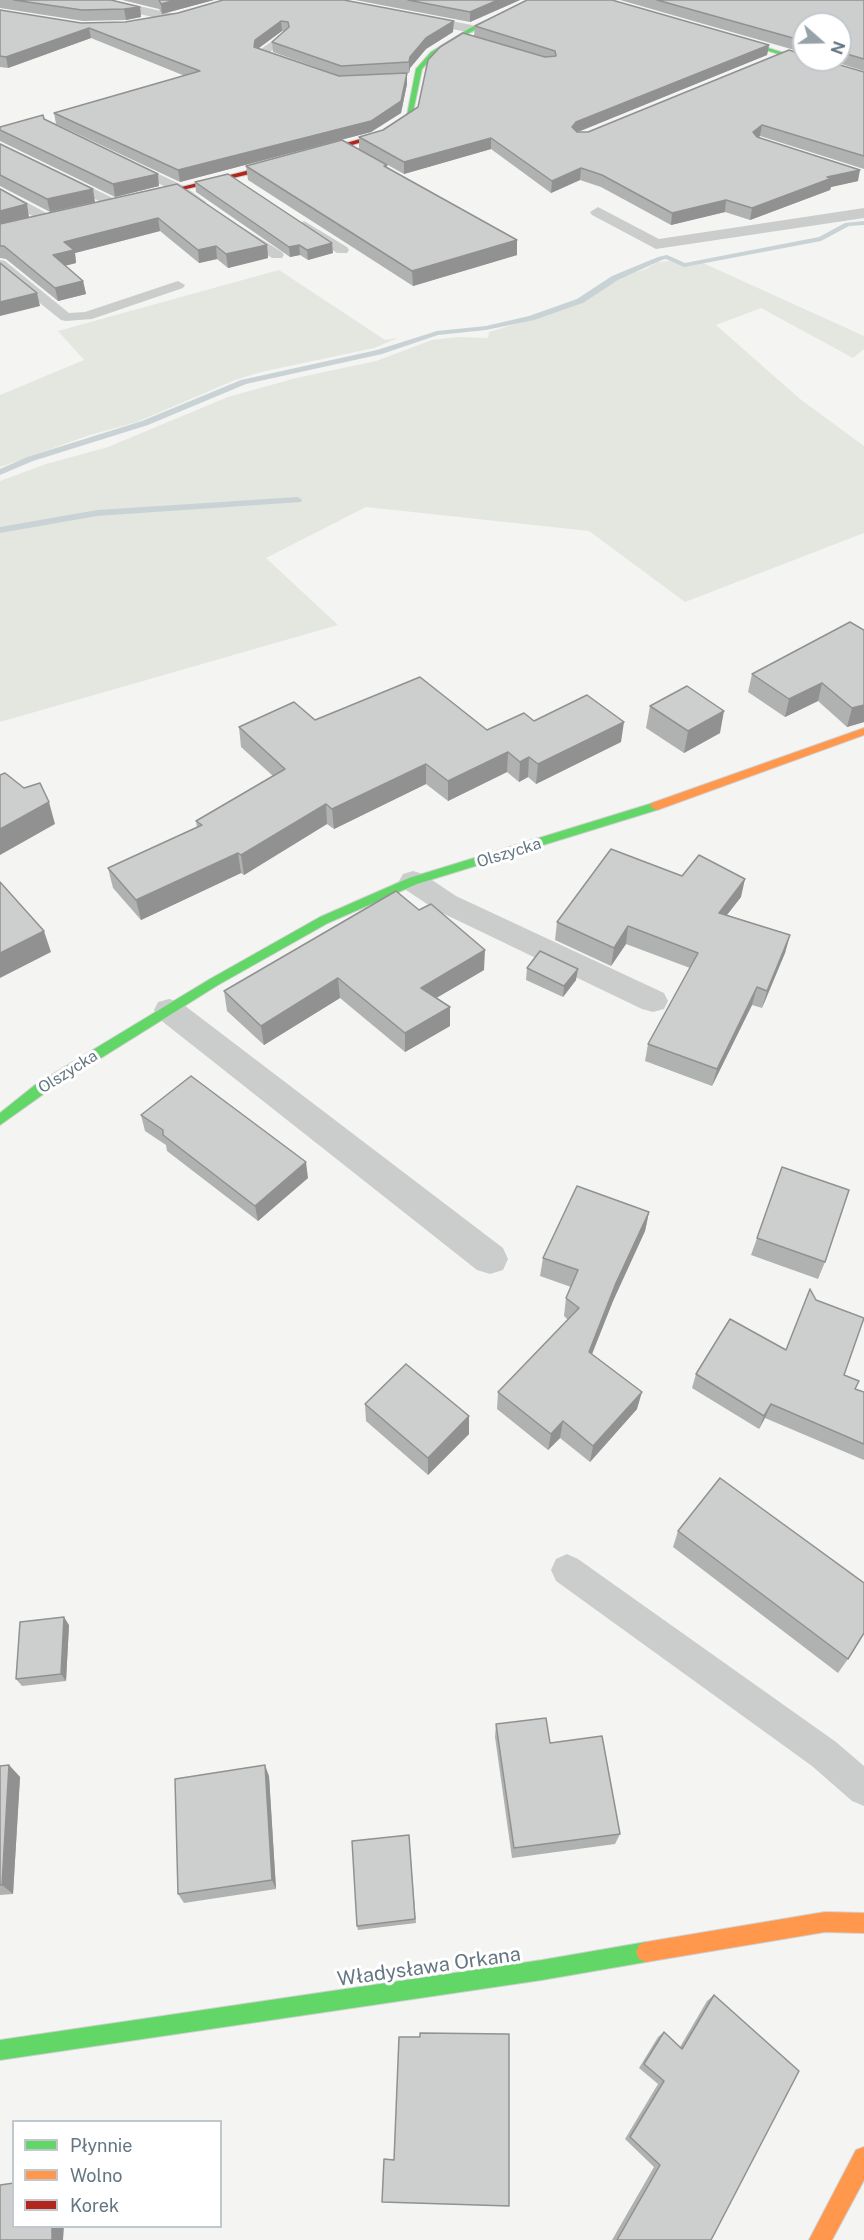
<!DOCTYPE html>
<meta charset="utf-8">
<style>
body{margin:0}
#map{position:relative;width:864px;height:2240px;overflow:hidden;background:#f4f4f2;font-family:"Public Sans",sans-serif}
canvas{display:block}
.legend{position:absolute;left:12px;top:2120px;width:210px;height:108px;box-sizing:border-box;background:#fff;border:2px solid #c1c8cd;margin:0;padding:8px 10px;list-style:none;font-size:18px;color:#647682}
.legend li{display:flex;align-items:center;gap:12px;height:30px}
.legend b{width:30px;border:2px solid #c1c8cd}
.north{position:absolute;left:792px;top:12px;width:60px;height:60px;box-sizing:border-box;background:#fff;border:2px solid #c1c8cd;border-radius:50%;rotate:110deg;font-size:16px;font-weight:700;line-height:24px;text-align:center;color:#647682}
.north::after{content:'';display:block;margin:auto;width:21px;height:27px;background:#96a2a9;clip-path:polygon(50% 0,100% 100%,50% 72%,0 100%)}
</style>
<div id="map">
<canvas width="864" height="2240"></canvas>
<ul class="legend">
<li><b style="height:8px;background:#63d668"></b>Płynnie</li>
<li><b style="height:8px;background:#ff974d"></b>Wolno</li>
<li><b style="height:8px;background:#b3261e"></b>Korek</li>
</ul>
<div class="north">N</div>
</div>
<script>
const c = document.querySelector('canvas').getContext('2d');
c.lineJoin = 'round';
function fill(path, color) { c.fillStyle = color; c.fill(path, 'evenodd'); }
const toPath = rows => new Path2D(rows.map(r => 'M' + r).join(''));
function strokePath(path, color, width, dash) { c.strokeStyle = color; c.lineWidth = width; c.lineCap = dash ? 'butt' : 'round'; c.setLineDash(dash || []); c.stroke(path); }
function drawText(font, color, halo, rows, align = 'center') {
  c.font = font + ' "Public Sans",sans-serif'; c.lineWidth = 6; c.setLineDash([]); c.textBaseline = 'middle'; c.strokeStyle = halo; c.fillStyle = color; for (const [text, x, y, turn = 0] of rows) {
    c.save(); c.translate(x, y); c.rotate((+turn || 0) * Math.PI / 180); c.textAlign = isNaN(turn) ? turn : align; if (halo) c.strokeText(text, 0, 0); c.fillText(text, 0, 0); c.restore();
  }
}
fill(toPath([
 [670,261,684,266,703,263,864,336,864,349,853,358,761,308,716,325,800,399,864,446,864,533,685,602,589,531,366,507,266,558,338,625,0,722,0,481,46,464,108,447,228,397,296,378,376,361,432,340,458,337,488,338,489,332,578,305,626,275,646,269,658,262],
 [279,270,385,340,398,338,374,348,261,372,235,380,137,422,90,435,0,467,0,395,84,360,58,331]
]), '#e4e7e0');
fill(toPath([
 [864,221,864,225,849,226,821,241,684,267,666,259,662,260,618,280,583,303,534,320,486,330,438,335,382,354,246,384,148,425,33,461,0,475,0,469,27,457,142,421,241,380,377,350,437,331,486,326,529,316,577,299,612,276,658,257,667,255,685,263,819,237,845,223,864,221],
 [298,497,302,500,301,502,97,516,0,533,0,527,97,510,298,497]
]), '#c9d3d5');
const fast = toPath([
 [532,0,539,0,474,30,435,54,422,69,412,117,380,137,376,137,376,135,407,115,416,69,431,52,470,28,532,0],
 [722,35,726,35,807,60,802,61,722,37,722,35],
 [656,802,662,806,660,809,417,884,328,923,218,985,45,1093,0,1125,0,1113,35,1085,210,979,320,917,409,878,656,802],
 [646,1942,653,1945,656,1952,653,1959,646,1962,542,1980,0,2060,0,2040,542,1960,646,1942]
]);
const slow = toPath([
 [864,728,864,735,660,809,656,810,650,806,652,803,864,728],
 [825,1912,864,1913,864,1933,825,1932,646,1962,639,1959,636,1952,639,1945,646,1942,825,1912],
 [864,2147,864,2180,832,2240,809,2240,856,2150,864,2147]
]);
const jam = toPath([
 [378,134,380,137,254,173,140,200,137,198,250,170,378,134]
]);
strokePath(fast, '#d0d2d2', 2);
strokePath(slow, '#d0d2d2', 2);
strokePath(jam, '#d0d2d2', 2);
fill(toPath([
 [283,33,287,34,287,38,269,53,292,61,292,65,284,65,257,56,257,52,283,33],
 [0,143,119,201,121,204,119,207,111,207,0,152,0,143],
 [129,160,184,186,206,202,204,205,196,205,176,192,125,167,125,161,129,160],
 [0,188,54,217,55,220,54,223,44,223,0,197,0,188],
 [304,221,347,247,349,250,347,253,337,253,299,228,298,225,304,221],
 [240,226,282,252,284,255,282,258,272,258,235,233,234,230,240,226],
 [0,260,5,261,69,313,85,312,178,281,185,285,183,288,92,319,66,321,61,320,0,271,0,260],
 [567,1554,578,1559,836,1742,864,1766,864,1806,852,1801,812,1766,556,1581,551,1570,556,1559,567,1554]
]), '#cbcdcd');
fill(toPath([
 [90,0,112,0,179,15,180,18,174,22,92,3,90,0],
 [318,0,343,0,472,25,479,29,472,33,324,4,318,0],
 [598,207,659,239,864,208,864,218,656,249,592,215,590,212,598,207],
 [413,871,423,874,456,896,664,993,668,1001,664,1009,653,1012,642,1009,436,910,403,888,399,881,403,874,413,871],
 [169,999,180,1002,503,1248,508,1259,503,1270,490,1274,477,1270,158,1018,154,1010,158,1002,169,999]
]), '#cbcdcd');
fill(fast, '#63d668');
fill(slow, '#ff974d');
fill(jam, '#b3261e');
fill(toPath([
 [0,0,111,0,140,7,141,17,126,20,83,21,0,8],
 [122,0,214,0,162,14,159,9],
 [355,0,520,0,470,22],
 [620,0,864,0,864,71,829,60,840,60,840,24,804,24,804,54,791,49],
 [0,10,81,23,125,22,178,13,453,32,426,49,410,68,409,73,407,73,407,84,401,113,371,132,180,182,56,124,54,113,185,76,91,38,8,68,0,67],
 [282,31,284,32,272,42,273,52,340,76,259,48],
 [475,26,769,45,767,55,578,132,588,132,864,72,864,169,760,136,759,137,858,181,831,187,830,190,750,220,725,212,671,225,601,187,580,180,551,193,491,149,404,174,359,149,359,137,383,130,418,107,474,36],
 [0,127,159,186,115,197,0,141],
 [0,144,95,202,50,212,0,186],
 [387,165,387,167,517,255,413,286,248,180,246,166],
 [195,182,333,253,308,260,300,255,290,257,196,192],
 [177,184,267,245,268,258,228,268,217,259,199,263,160,231,75,253,76,263,65,266,83,281,86,294,58,301,6,259,0,258,0,189,29,217],
 [864,630,864,722,847,727,818,701,785,717,748,692,752,674],
 [650,706,720,733,684,753,646,728],
 [315,720,487,730,534,721,621,742,536,784,528,777,519,782,507,772,448,801,426,784,334,829,327,824,244,875,241,873,141,920,113,888,108,868,197,827,196,821,273,776,241,747,239,727],
 [682,876,741,897,727,915,790,935,785,953,762,1008,752,1005,712,1086,645,1061,648,1044,690,968,626,944,611,966,555,940,557,922],
 [396,891,484,970,436,998,450,1026,405,1052,340,998,264,1045,227,1011,224,991],
 [527,968,576,980,563,997,526,980],
 [141,1115,308,1178,258,1221,167,1151,166,1145,145,1131],
 [782,1167,825,1262,818,1279,751,1255],
 [649,1212,645,1231,613,1301,592,1354,637,1409,590,1462,560,1438,548,1450,497,1409,498,1392,568,1320,564,1316,566,1298,571,1287,540,1276,543,1258],
 [786,1350,844,1375,855,1389,864,1392,864,1460,765,1418,759,1429,692,1388,696,1374],
 [365,1404,469,1434,428,1475,366,1421],
 [678,1531,848,1659,838,1673,673,1547],
 [69,1625,66,1681,22,1686,16,1679],
 [496,1724,550,1743,620,1834,615,1844,512,1858,495,1737],
 [9,1765,20,1777,13,1894,0,1895,0,1766],
 [269,1776,276,1889,184,1903,178,1894],
 [409,1835,416,1923,358,1930,357,1926],
 [714,1995,711,2240,612,2240,654,2167,625,2139,658,2084,639,2068,658,2037,664,2032,680,2047,707,2001],
 [394,2160,509,2206,382,2202]
]), '#b0b2b1');
fill(toPath([
 [175,0,214,0,162,14,161,4],
 [498,0,520,0,470,22,470,12],
 [140,7,141,17,126,20,124,9],
 [281,21,282,31,256,50,254,47,255,40],
 [454,21,453,32,426,49,410,68,409,73,409,62,410,57,426,38],
 [89,28,91,38,8,68,6,57],
 [769,45,767,55,575,133,572,127,576,122],
 [407,73,407,84,401,113,371,132,180,182,178,170],
 [762,125,760,136,751,143,753,132],
 [491,138,491,149,404,174,404,162],
 [581,168,580,180,551,193,552,181],
 [860,170,858,181,831,187,830,190,750,220,752,208,827,177],
 [158,174,159,186,115,197,113,184],
 [93,189,95,202,50,212,47,199],
 [726,200,725,212,671,225,672,213],
 [27,204,29,217,0,224,0,211],
 [158,218,160,231,75,253,76,263,55,268,53,255,64,242],
 [517,240,517,255,413,286,412,271],
 [332,243,333,253,308,260,307,250],
 [267,245,268,258,228,268,226,254],
 [299,245,300,255,290,257,289,247],
 [216,246,217,259,199,263,198,250],
 [83,281,86,294,58,301,55,288],
 [37,293,40,306,0,316,0,302],
 [822,683,818,701,785,717,789,699],
 [864,705,864,722,847,727,852,708],
 [724,711,720,733,684,753,688,731],
 [624,722,621,742,536,784,538,764],
 [508,752,507,772,448,801,448,781],
 [529,757,528,777,519,782,520,762],
 [426,764,426,784,334,829,332,809],
 [49,802,55,824,0,855,0,829],
 [326,804,327,824,244,875,241,855],
 [238,853,241,873,141,920,136,900],
 [745,879,741,897,715,930,719,913],
 [628,926,626,944,611,966,614,948],
 [44,931,51,952,0,978,0,953],
 [790,935,785,953,762,1008,767,991],
 [485,950,484,970,421,1007,421,988],
 [578,969,576,980,563,997,564,986],
 [338,978,340,998,264,1045,261,1026],
 [757,987,752,1005,712,1086,717,1069],
 [450,1007,450,1026,405,1052,405,1033],
 [306,1162,308,1178,258,1221,255,1206],
 [649,1212,645,1231,613,1301,586,1369,589,1352,616,1283],
 [642,1392,637,1409,590,1462,593,1446],
 [771,1404,765,1418,759,1429,764,1416],
 [469,1416,469,1434,428,1475,428,1458],
 [563,1421,560,1438,548,1450,551,1434],
 [64,1617,69,1625,66,1681,61,1674],
 [9,1765,20,1777,13,1894,2,1885],
 [265,1765,269,1776,276,1889,272,1880],
 [52,2226,64,2226,63,2240,52,2240]
]), '#909190');
const building = toPath([
 [14,0,111,0,140,7,124,9,82,10,14,0],
 [159,0,175,0,161,4,159,0],
 [223,0,344,0,454,21,426,38,410,57,409,62,341,66,272,42,289,27,288,22,281,21,255,40,254,47,339,76,407,73,401,101,371,121,178,170,54,113,200,71,89,28,6,57,0,56,0,10,81,23,125,22,178,13,223,0],
 [408,0,498,0,470,12,408,0],
 [527,0,612,0,769,45,576,122,572,127,577,132,588,132,789,50,804,55,804,60,823,60,864,72,864,156,762,125,753,132,757,137,860,170,827,177,832,178,752,208,726,200,672,213,602,175,581,168,552,181,491,138,404,162,359,137,383,130,418,107,428,60,440,47,463,33,545,57,556,56,555,51,475,26,527,0],
 [657,0,864,0,864,59,840,52,840,24,804,24,804,42,793,38,657,0],
 [43,115,44,119,158,174,113,184,0,130,0,127,43,115],
 [342,140,387,165,384,166,517,240,412,271,246,166,342,140],
 [0,144,93,189,47,199,0,175,0,144],
 [228,174,332,243,307,250,299,245,289,247,195,182,228,174],
 [177,184,267,245,226,254,216,246,198,250,158,218,64,242,74,250,53,255,83,281,55,288,4,246,0,246,0,224,177,184],
 [0,189,27,204,0,211,0,189],
 [0,263,37,293,0,302,0,263],
 [850,622,864,630,864,705,852,708,822,683,789,699,752,674,850,622],
 [420,677,487,730,524,713,534,721,587,695,624,722,538,764,529,757,520,762,508,752,448,781,426,764,332,809,326,804,241,855,238,853,136,900,108,868,202,825,196,821,285,769,239,727,294,702,315,720,420,677],
 [687,686,724,711,688,731,650,706,687,686],
 [5,773,24,788,40,783,49,802,0,829,0,775,5,773],
 [611,849,682,876,699,855,745,879,719,913,790,935,767,991,757,987,717,1069,648,1044,698,953,628,926,614,948,557,922,611,849],
 [0,882,44,931,0,953,0,882],
 [396,891,419,910,431,904,485,950,421,988,450,1007,405,1033,338,978,261,1026,224,991,396,891],
 [540,951,578,969,564,986,527,968,540,951],
 [191,1076,306,1162,255,1206,163,1135,163,1130,141,1115,191,1076],
 [782,1167,849,1190,825,1262,757,1238,782,1167],
 [577,1186,649,1212,616,1283,589,1352,642,1392,593,1446,563,1421,551,1434,498,1392,579,1308,566,1298,578,1270,543,1258,577,1186],
 [810,1289,816,1300,864,1318,844,1375,859,1381,855,1389,864,1392,864,1444,771,1404,764,1416,696,1374,730,1319,786,1350,810,1289],
 [406,1364,469,1416,428,1458,365,1404,406,1364],
 [720,1478,864,1583,864,1633,848,1659,678,1531,720,1478],
 [64,1617,61,1674,16,1679,20,1622,64,1617],
 [546,1718,550,1743,602,1736,620,1834,514,1848,496,1724,546,1718],
 [9,1765,2,1885,0,1885,0,1766,9,1765],
 [265,1765,272,1880,178,1894,175,1779,265,1765],
 [409,1835,415,1919,357,1926,352,1841,409,1835],
 [714,1995,799,2071,711,2240,617,2240,660,2165,630,2137,664,2081,644,2064,664,2032,682,2049,714,1995],
 [420,2033,509,2034,509,2206,382,2202,384,2159,394,2160,399,2037,420,2037,420,2033],
 [14,2183,14,2226,52,2226,52,2240,0,2240,0,2185,14,2183]
]);
fill(building, '#cdcfce');
strokePath(building, '#909190', 1.5);
drawText('16px', '#647682', '#fff', [
 ["Olszycka",509,853,-17],
 ["Olszycka",68,1072,-32]
]);
drawText('20px', '#647682', '#fff', [
 ["Władysława Orkana",429,1967,-8]
]);
</script>
